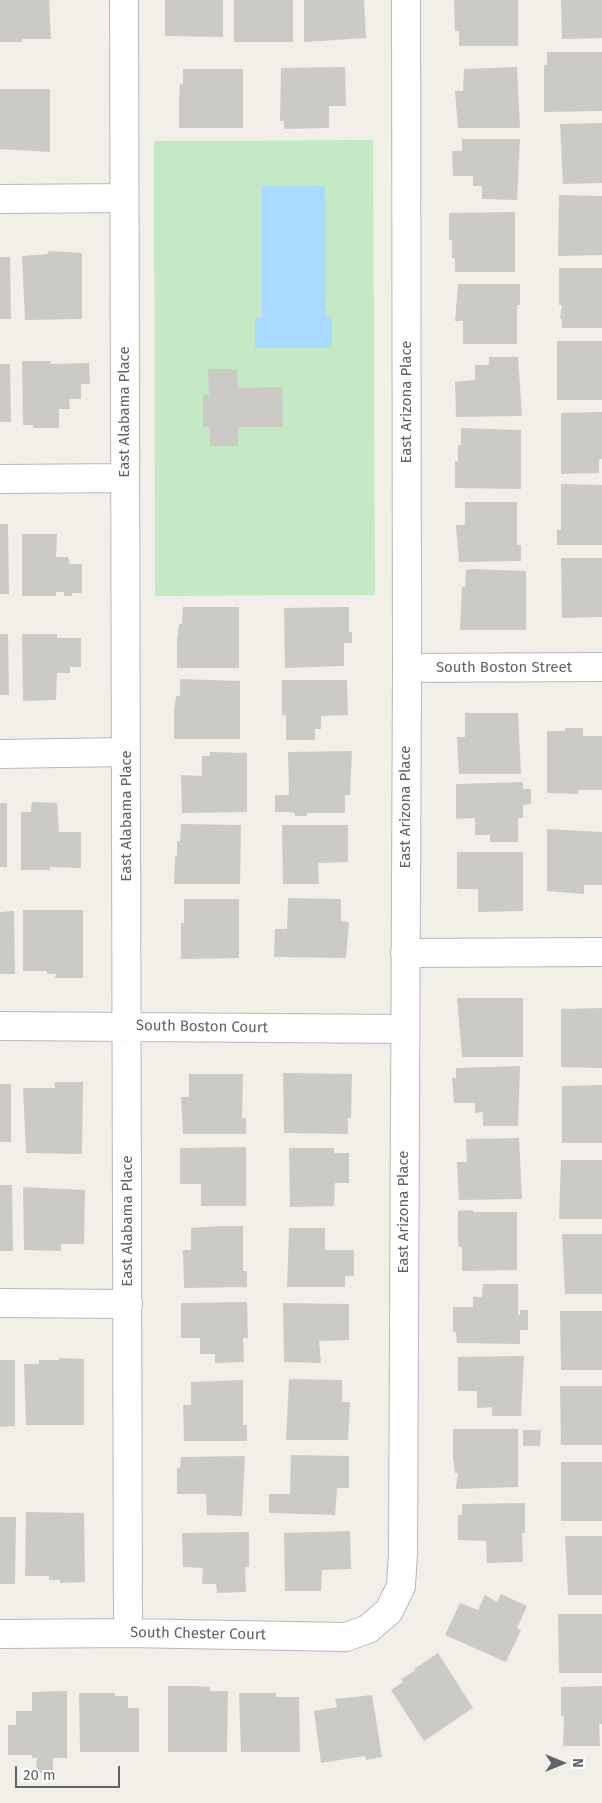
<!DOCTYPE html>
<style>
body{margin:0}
#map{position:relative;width:602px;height:1803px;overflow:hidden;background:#f1efe8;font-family:"Fira Sans",sans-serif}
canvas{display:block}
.north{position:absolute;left:537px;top:1738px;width:50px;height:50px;-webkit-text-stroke:4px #fff;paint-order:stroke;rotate:90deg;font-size:14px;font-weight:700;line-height:20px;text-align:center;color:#5f6368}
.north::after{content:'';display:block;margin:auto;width:18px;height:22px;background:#5f6368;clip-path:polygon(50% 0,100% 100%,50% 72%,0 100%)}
.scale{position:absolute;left:15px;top:1766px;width:105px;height:22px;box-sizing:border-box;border:2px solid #5f6368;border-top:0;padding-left:6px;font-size:15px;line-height:18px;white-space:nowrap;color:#5f6368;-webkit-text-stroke:4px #fff;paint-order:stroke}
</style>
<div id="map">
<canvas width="602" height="1803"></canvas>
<div class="north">N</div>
<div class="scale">20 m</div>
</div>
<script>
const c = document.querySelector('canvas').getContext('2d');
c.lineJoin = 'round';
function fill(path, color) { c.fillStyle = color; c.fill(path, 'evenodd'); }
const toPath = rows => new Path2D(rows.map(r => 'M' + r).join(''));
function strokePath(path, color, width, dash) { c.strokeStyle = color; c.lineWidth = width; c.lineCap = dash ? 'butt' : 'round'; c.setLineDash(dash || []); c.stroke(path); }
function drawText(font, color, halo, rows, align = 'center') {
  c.font = font + ' "Fira Sans",sans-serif'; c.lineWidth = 4.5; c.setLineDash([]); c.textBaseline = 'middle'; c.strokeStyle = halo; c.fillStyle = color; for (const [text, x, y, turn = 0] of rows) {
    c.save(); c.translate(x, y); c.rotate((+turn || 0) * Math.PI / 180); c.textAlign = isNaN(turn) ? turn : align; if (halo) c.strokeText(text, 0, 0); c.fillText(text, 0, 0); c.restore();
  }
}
fill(toPath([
 [373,140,375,595,155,596,154,141]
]), '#c5e8c5');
fill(toPath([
 [262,186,325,186,326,317,332,317,332,348,255,348,255,318,262,317]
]), '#aadaff');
fill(toPath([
 [0,0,49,0,51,39,22,39,22,42,0,42],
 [165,0,223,0,223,37,165,36],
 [234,0,293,0,293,42,234,42],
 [304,0,364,0,366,38,304,42],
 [454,0,518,0,518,46,459,46,459,31,455,31],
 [561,0,602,0,602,38,562,39],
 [547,52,602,52,602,111,544,112,544,65,547,65],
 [345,67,346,106,329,106,329,128,284,129,284,121,280,121,281,68],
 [517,67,520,128,458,128,455,91,463,91,464,69],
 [183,69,243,69,243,128,179,128,179,100,180,84,183,84],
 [0,89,50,89,50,152,0,149],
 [602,123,602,183,563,184,560,124],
 [462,139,520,139,517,200,482,199,482,186,473,186,473,176,453,176,452,151,462,151],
 [559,195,602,196,602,255,558,256],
 [515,212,515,272,455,272,455,258,452,258,452,240,449,240,449,213],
 [48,251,82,253,82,319,25,320,22,256,48,254],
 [0,257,10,257,11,319,0,319],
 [559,268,602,268,602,328,562,328,562,319,560,319,562,305,559,305],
 [458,284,520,284,520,305,517,305,517,344,463,344,463,321,455,321],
 [557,341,602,341,602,400,557,400],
 [489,357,518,357,522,416,456,417,455,382,475,380,475,365,489,365],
 [22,361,50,361,51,364,89,363,90,384,81,384,81,399,69,399,70,409,59,409,59,428,33,428,33,425,23,425],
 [0,364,10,364,11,422,0,422],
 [208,369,237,369,238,388,282,387,283,427,238,427,238,446,210,446,210,427,203,427,203,395,209,395],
 [602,412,602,459,599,459,599,473,561,474,561,413],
 [461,428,521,430,521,489,455,488,455,461,458,461,458,445,461,445],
 [561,484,602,485,602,545,557,545,557,530,561,530],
 [465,502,517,502,517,545,521,545,521,561,459,562,456,525,465,525],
 [0,524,8,524,9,594,0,594],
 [22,534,57,534,56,557,68,557,70,564,82,564,82,593,72,593,72,596,64,596,64,592,56,592,56,596,22,596],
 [561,558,602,558,602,617,562,618],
 [473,569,526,571,526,630,460,630,462,587,465,587,466,570],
 [183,607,239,607,239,668,177,668,177,640,179,624,182,624],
 [342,607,349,607,349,632,352,632,352,643,344,643,344,666,285,668,284,608],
 [0,634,8,634,9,695,0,695],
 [22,634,57,634,57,638,81,638,81,667,70,667,70,673,57,673,56,700,23,701],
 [180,679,240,681,240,739,174,739,174,712,176,696,180,696],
 [282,680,347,680,348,715,321,716,321,729,315,729,315,740,286,740,286,715,282,715],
 [465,713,518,713,521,774,459,774,457,737,465,737],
 [565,728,583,728,583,736,602,736,602,790,578,790,578,794,547,793,547,731,565,731],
 [352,751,350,795,345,795,345,813,307,813,307,816,295,816,295,813,289,812,275,812,275,795,289,795,288,752],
 [210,752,247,753,247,812,182,813,181,775,202,776,202,756,210,756],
 [523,782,523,789,531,789,531,804,523,805,523,818,518,818,518,842,490,842,490,835,475,835,475,818,456,819,456,784],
 [32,802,57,803,59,832,81,832,81,868,50,867,50,870,21,870,21,812,31,812],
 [0,803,7,803,7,867,0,867],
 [181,824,241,825,240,884,174,884,175,856,177,856,177,841,180,841],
 [282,825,348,825,348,862,318,863,319,884,283,884],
 [547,829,602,832,602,885,584,885,584,894,547,891],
 [457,852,523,852,523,911,478,912,478,889,457,889],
 [288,898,341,899,341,921,349,922,346,958,274,957,275,929,287,929],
 [184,899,239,899,239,958,181,959,181,923,184,923],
 [23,910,83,910,83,978,55,978,56,974,47,974,47,971,23,971],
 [14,911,15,974,0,974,0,912],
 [457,998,523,998,523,1057,462,1057],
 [602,1008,602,1068,561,1067,561,1009],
 [520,1066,518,1126,483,1126,483,1112,475,1113,475,1103,454,1103,452,1078,456,1078,456,1068],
 [283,1073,352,1074,351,1118,348,1118,348,1134,284,1133],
 [189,1074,243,1074,242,1118,246,1118,246,1134,183,1134,181,1097,189,1097],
 [55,1082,83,1082,82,1154,26,1153,23,1088,55,1088],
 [0,1084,11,1084,11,1142,0,1142],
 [602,1085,602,1143,562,1143,562,1086],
 [519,1138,522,1199,459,1200,457,1162,467,1162,466,1139],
 [246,1147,246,1206,201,1206,201,1184,180,1184,180,1148],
 [289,1148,334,1148,334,1153,349,1153,349,1183,335,1183,334,1206,290,1207],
 [561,1160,602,1160,602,1219,559,1219],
 [0,1185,12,1185,13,1251,0,1251],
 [23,1187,85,1190,84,1244,61,1244,61,1251,24,1250],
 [473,1210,473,1212,517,1212,517,1270,462,1271,462,1247,459,1247,458,1242,458,1211],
 [219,1226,243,1226,243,1271,247,1271,247,1287,184,1288,183,1250,191,1250,191,1228],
 [289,1228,325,1228,325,1250,354,1250,354,1276,345,1276,345,1287,287,1287],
 [562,1234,602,1234,602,1294,565,1294],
 [483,1284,518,1284,518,1315,520,1315,520,1310,528,1310,528,1330,520,1330,520,1344,457,1343,456,1332,453,1332,453,1307,473,1307,473,1297,482,1297],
 [247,1302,248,1338,243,1338,244,1362,215,1363,215,1354,200,1354,200,1338,181,1338,181,1303],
 [283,1303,349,1304,349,1340,319,1341,321,1363,284,1362],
 [560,1311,602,1311,602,1370,561,1370],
 [524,1356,521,1416,492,1416,492,1407,477,1408,477,1391,458,1391,458,1357],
 [59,1358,84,1359,84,1425,26,1425,24,1364,39,1364,39,1360,59,1360],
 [0,1360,15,1360,15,1426,0,1427],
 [289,1379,342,1380,342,1402,350,1402,348,1440,286,1440],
 [243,1380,243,1425,247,1425,247,1441,184,1441,183,1405,191,1405,191,1382],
 [560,1386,602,1386,602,1445,561,1445],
 [453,1429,518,1429,518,1487,456,1489,458,1473,455,1473,453,1457],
 [523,1430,541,1430,540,1446,523,1446],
 [291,1455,349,1456,349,1488,337,1488,335,1515,269,1513,269,1494,290,1494],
 [245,1456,242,1516,207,1515,206,1494,177,1494,177,1468,180,1468,181,1457],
 [561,1462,602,1462,602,1521,561,1521],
 [525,1503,525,1533,522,1533,523,1562,487,1563,486,1541,458,1540,458,1515,462,1515,462,1504],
 [26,1512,84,1513,85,1582,60,1583,60,1580,49,1580,49,1576,25,1576],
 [0,1517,16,1517,15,1584,0,1584],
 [350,1531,351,1569,322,1570,321,1591,285,1591,284,1533],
 [249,1532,249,1567,245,1567,246,1592,217,1593,216,1584,202,1584,203,1568,183,1567,182,1533],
 [565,1536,602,1536,602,1595,568,1595],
 [501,1594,527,1606,517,1628,521,1630,506,1662,445,1635,460,1603,478,1610,485,1595,497,1602],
 [558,1614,602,1614,602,1673,559,1673],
 [438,1653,473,1708,424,1741,391,1690,403,1682,401,1679,416,1670,414,1669],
 [168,1686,194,1686,210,1687,210,1691,228,1691,227,1752,168,1752],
 [602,1686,602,1724,599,1724,600,1746,563,1746,564,1716,561,1716,561,1687],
 [67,1691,67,1758,53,1758,53,1773,36,1773,37,1758,32,1758,32,1755,8,1755,8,1725,16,1725,16,1711,32,1711,32,1692],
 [79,1693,115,1693,115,1696,128,1696,128,1708,139,1708,139,1752,80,1752],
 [239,1693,276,1693,276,1697,299,1697,300,1752,241,1752],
 [372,1695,382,1757,366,1760,365,1756,321,1763,314,1711,337,1707,335,1699]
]), '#cccac5');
const minor = toPath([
 [124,0,128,1633],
 [0,199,124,198],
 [0,479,125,478],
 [407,668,602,667],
 [0,754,126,752],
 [405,953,602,952],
 [0,1026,405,1029],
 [0,1303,128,1304],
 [0,1634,128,1633,346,1637,368,1629,389,1611,401,1586,403,1553,407,668,406,0]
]);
strokePath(minor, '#b5b8bc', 30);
strokePath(minor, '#fff', 28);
drawText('15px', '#5f6368', '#fff', [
 ["East Arizona Place",407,402,-90],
 ["East Alabama Place",125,412,-90],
 ["South Boston Street",504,668],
 ["East Arizona Place",406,807,-90],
 ["East Alabama Place",127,816,-90],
 ["South Boston Court",202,1027,1],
 ["East Arizona Place",404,1212,-90],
 ["East Alabama Place",128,1221,-90],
 ["South Chester Court",198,1634,1]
]);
</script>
